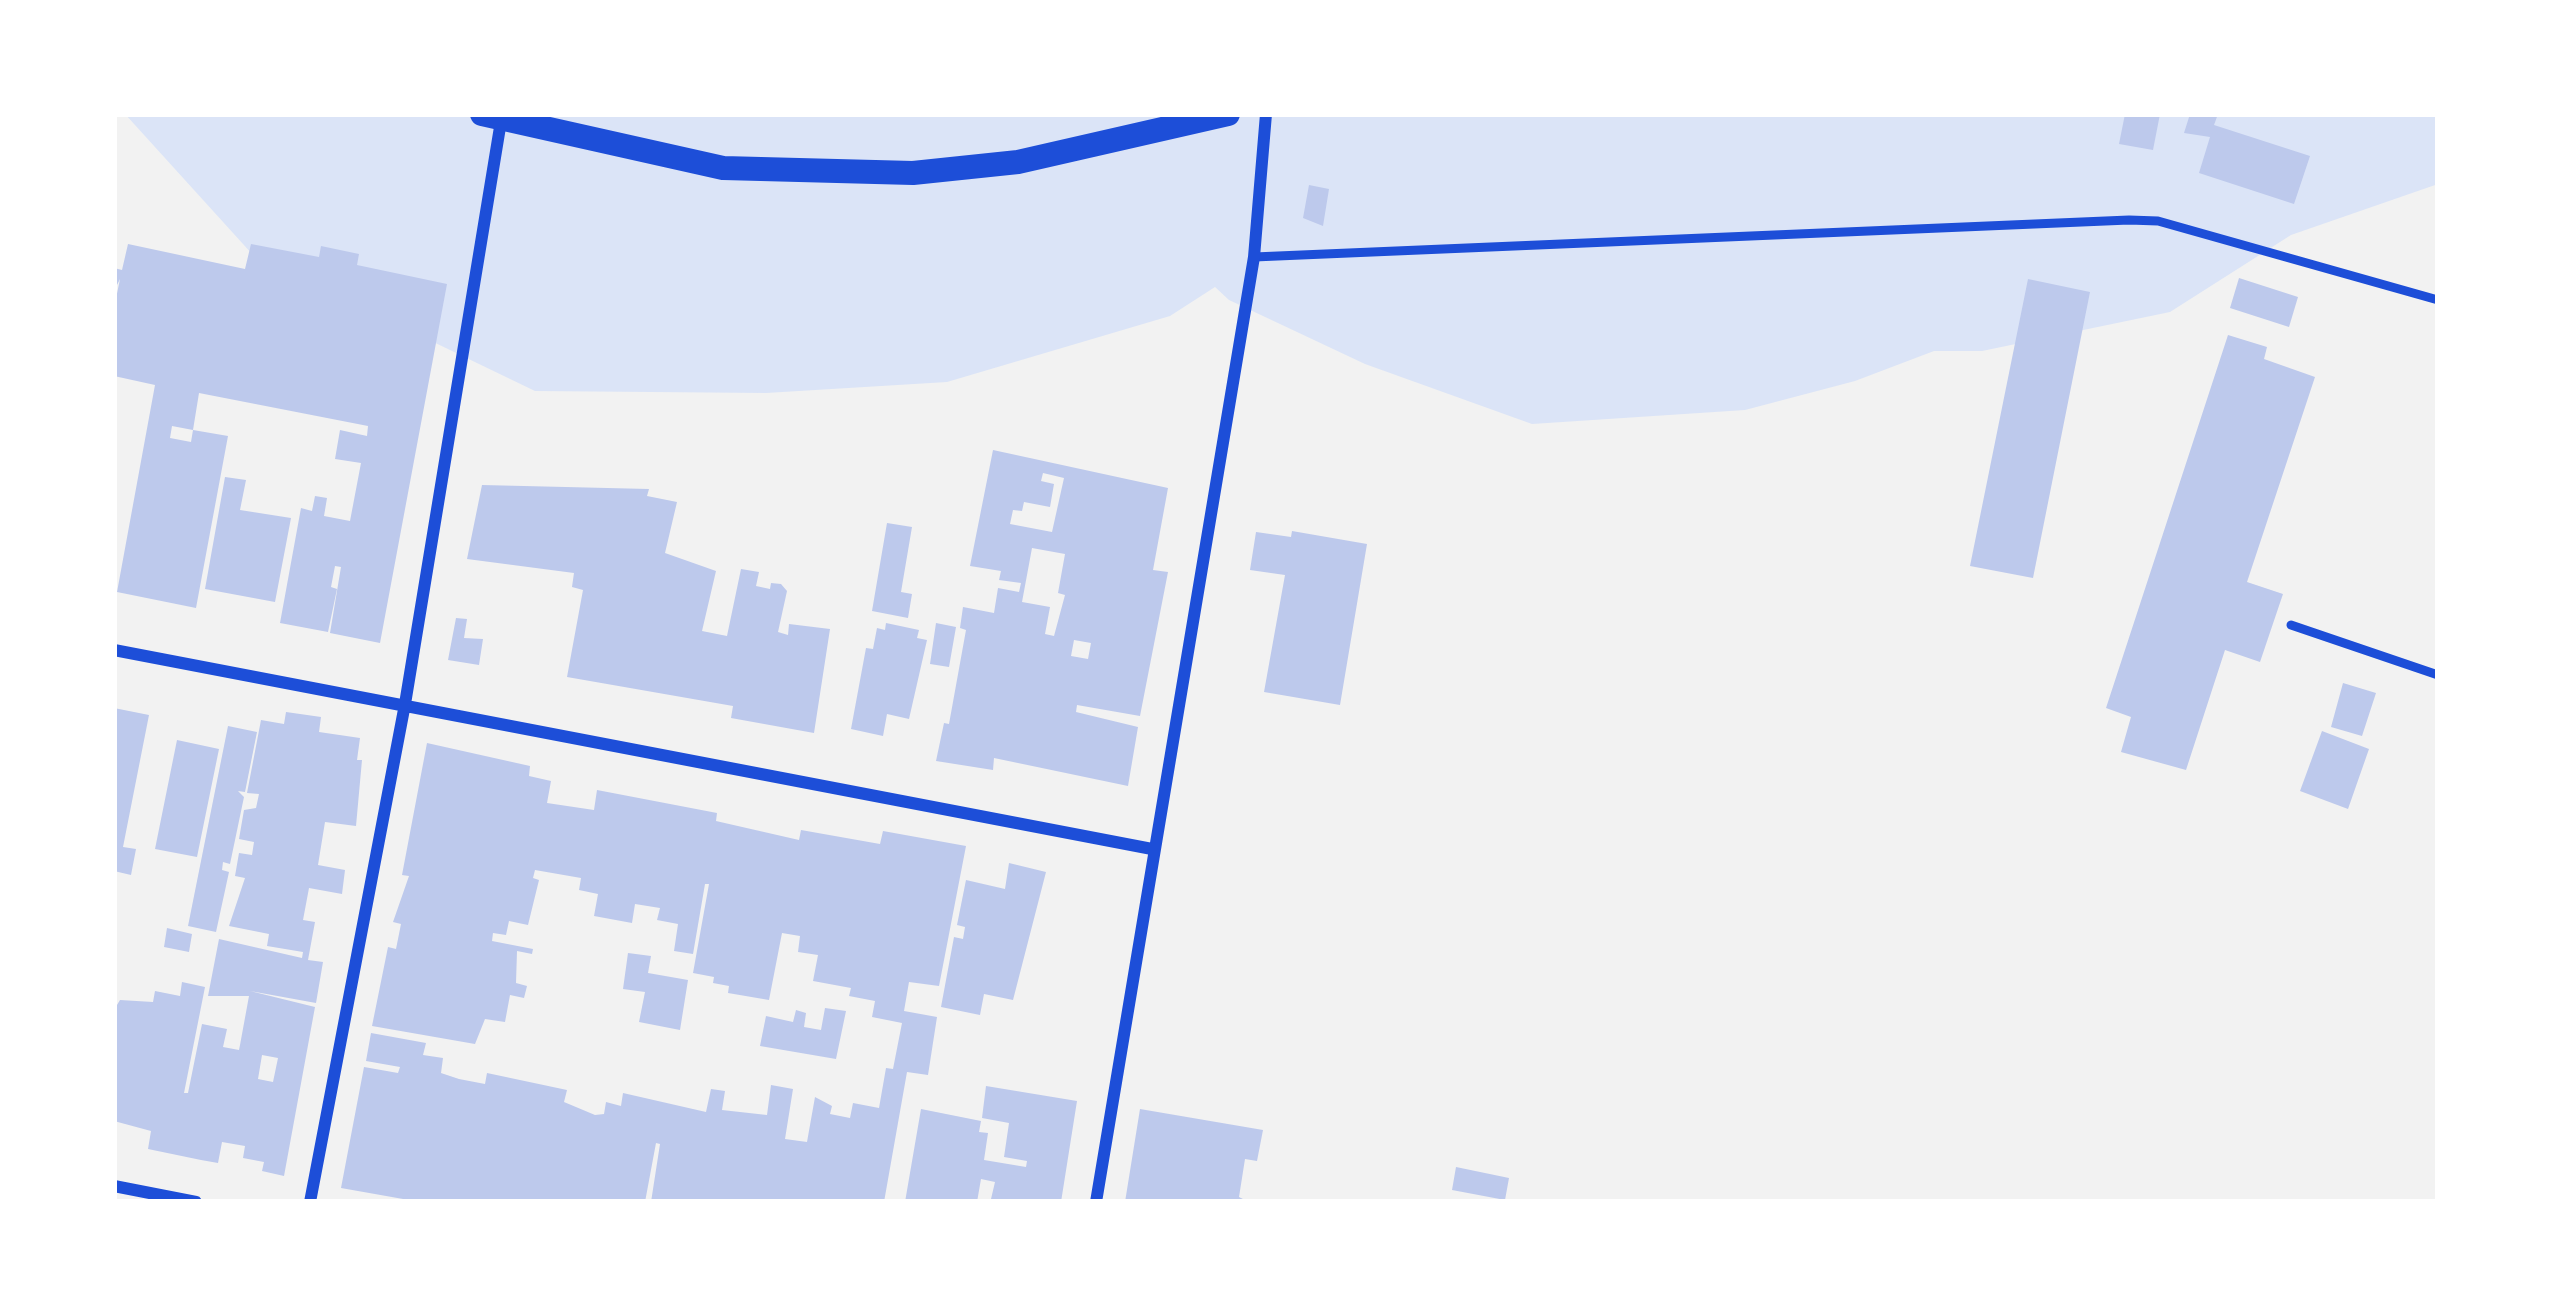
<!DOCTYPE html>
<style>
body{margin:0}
#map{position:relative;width:2552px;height:1316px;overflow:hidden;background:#f2f2f2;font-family:Inter,sans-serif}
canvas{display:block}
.frame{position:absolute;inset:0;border:117px solid #fff;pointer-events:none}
</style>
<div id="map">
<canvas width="2552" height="1316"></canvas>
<div class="frame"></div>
</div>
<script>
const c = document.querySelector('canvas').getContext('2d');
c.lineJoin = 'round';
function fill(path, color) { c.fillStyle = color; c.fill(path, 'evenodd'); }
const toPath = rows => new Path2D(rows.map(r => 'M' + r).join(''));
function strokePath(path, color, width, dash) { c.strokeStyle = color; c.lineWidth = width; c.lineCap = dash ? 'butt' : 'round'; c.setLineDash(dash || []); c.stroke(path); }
fill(toPath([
 [125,114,2438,114,2438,184,2291,235,2170,312,1982,351,1934,351,1855,381,1745,410,1532,424,1365,364,1229,300,1215,287,1170,316,947,382,766,393,535,391,253,255]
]), '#dbe4f7');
fill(toPath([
 [2125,114,2160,114,2153,150,2119,144],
 [2190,114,2218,114,2214,125,2310,156,2294,204,2199,173,2210,137,2184,133],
 [1309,185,1329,189,1323,226,1303,218],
 [128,244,245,269,251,244,319,257,321,246,359,254,357,265,447,284,380,643,330,633,341,567,335,566,331,587,337,589,328,632,280,623,301,508,312,511,315,496,327,498,324,516,350,521,361,463,335,459,340,430,367,436,368,426,199,393,193,430,172,426,170,438,191,442,193,430,228,436,196,608,117,592,155,385,114,376,114,308,120,279,114,291,114,268,122,270],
 [2239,278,2298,297,2289,327,2230,308],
 [2028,279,2090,292,2033,578,1970,566],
 [2228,335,2267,347,2264,359,2315,377,2247,582,2283,594,2260,662,2225,650,2186,770,2121,752,2131,717,2106,708],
 [993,450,1168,488,1153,570,1168,572,1140,716,1077,705,1076,712,1138,727,1128,786,994,758,993,770,936,761,944,723,949,724,966,630,960,628,963,607,994,613,998,588,1019,592,1021,583,999,580,1001,571,970,566],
 [1043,473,1064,478,1052,532,1010,524,1013,510,1022,511,1024,502,1050,507,1054,484,1041,481],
 [1032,548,1065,554,1058,593,1065,595,1054,636,1045,634,1050,607,1022,602],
 [1074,640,1091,643,1088,659,1071,656],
 [225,477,246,480,240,510,291,518,275,602,205,589],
 [482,485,649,489,647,496,677,502,665,553,716,571,702,631,727,636,741,569,759,572,756,586,770,589,771,583,781,584,787,591,778,632,788,635,789,624,830,629,814,733,731,718,733,706,567,677,583,590,572,587,574,573,467,559],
 [887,523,912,527,901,592,912,594,908,618,872,611],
 [1292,531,1367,544,1340,705,1264,692,1285,575,1250,570,1256,532,1291,537],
 [456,618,467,619,464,638,483,639,479,665,448,660],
 [886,623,919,630,917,638,927,640,909,719,887,714,883,736,851,729,866,648,873,649,877,628,885,630],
 [936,623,956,627,949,667,930,664],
 [2343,683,2376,693,2362,736,2331,727],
 [114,708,149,715,123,847,136,849,131,875,114,871],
 [286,712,321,717,319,732,360,738,357,760,362,760,356,826,325,822,318,865,345,870,342,894,309,888,303,920,315,922,308,960,323,962,316,1003,250,991,315,1007,284,1176,262,1171,264,1162,243,1158,245,1146,222,1142,218,1163,201,1160,148,1149,151,1131,114,1121,114,1010,120,1000,153,1002,155,991,180,996,182,982,205,987,184,1093,188,1093,202,1024,227,1029,223,1047,239,1050,240,1045,249,996,208,996,219,939,302,958,303,952,267,946,269,934,229,926,245,878,235,876,239,853,252,855,254,842,239,839,244,810,256,808,259,794,247,793,261,720,284,724],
 [262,1055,278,1058,273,1082,258,1079],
 [228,726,257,732,245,792,238,791,244,797,230,864,223,862,222,870,229,872,216,932,188,926],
 [2322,731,2369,749,2348,809,2300,791],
 [177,740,219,749,197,857,155,849],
 [427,743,530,766,529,776,551,781,547,803,594,810,597,790,717,813,716,821,799,840,801,830,880,844,883,831,966,846,939,986,909,982,904,1011,937,1017,928,1075,907,1072,884,1202,651,1202,660,1144,656,1143,645,1202,420,1202,341,1188,364,1067,398,1073,400,1067,366,1061,371,1033,426,1043,423,1055,443,1058,441,1073,459,1079,485,1084,487,1073,567,1090,564,1102,595,1115,604,1114,606,1102,621,1106,623,1093,706,1112,711,1089,725,1091,722,1110,767,1115,771,1085,793,1089,785,1139,807,1142,815,1097,832,1106,830,1114,850,1118,853,1103,879,1108,886,1068,893,1069,902,1023,872,1017,875,1001,849,996,851,988,813,981,818,955,798,952,800,936,782,933,769,1000,728,993,729,986,713,983,714,977,693,973,709,884,705,884,693,954,674,951,678,924,657,920,660,908,635,904,632,923,594,916,598,894,579,890,581,878,535,870,533,878,539,880,528,925,509,921,506,935,493,933,492,941,533,949,532,954,517,951,516,983,527,986,524,998,510,995,505,1022,485,1019,475,1044,372,1026,388,947,396,949,401,924,393,922,409,876,402,875],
 [1009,863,1046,872,1013,1000,984,994,980,1015,941,1007,954,937,963,939,965,927,957,925,966,880,1005,889],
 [167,928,192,934,189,952,164,947],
 [628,953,651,956,648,973,688,980,680,1030,639,1022,645,992,623,989],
 [825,1008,846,1011,836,1059,760,1046,766,1016,793,1022,796,1010,806,1013,804,1027,821,1030],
 [986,1086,1077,1101,1061,1202,998,1202,991,1199,995,1182,981,1179,977,1202,905,1202,921,1109,981,1121,979,1132,988,1133,984,1160,1026,1167,1027,1161,1004,1157,1009,1123,982,1118],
 [1140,1109,1263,1130,1257,1161,1245,1159,1239,1197,1249,1202,1125,1202],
 [1456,1167,1509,1178,1505,1200,1452,1190]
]), '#bdc9ec');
strokePath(toPath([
 [1254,257,2129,220,2158,221,2438,300],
 [2291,625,2438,675]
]), '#1d4ed8', 9);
strokePath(toPath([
 [114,650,1152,849],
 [114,1186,196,1202],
 [310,1202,405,704,501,121],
 [1096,1202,1254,257,1266,114]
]), '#1d4ed8', 12);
strokePath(toPath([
 [482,114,723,168,913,173,1018,162,1228,114]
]), '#1d4ed8', 24);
</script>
